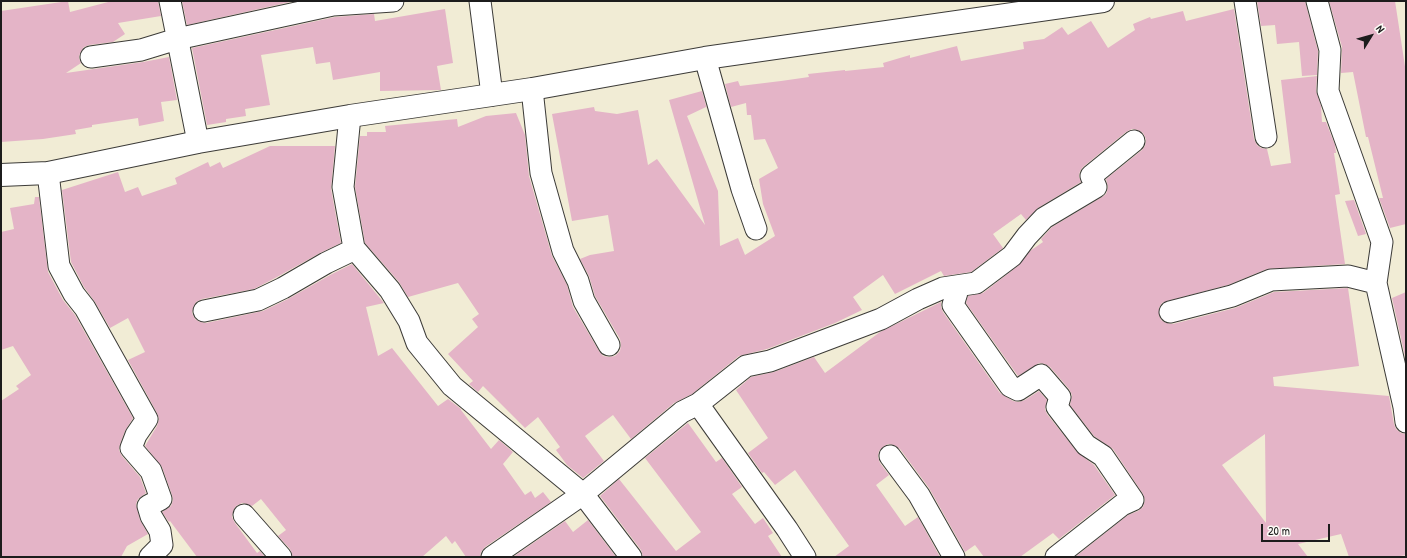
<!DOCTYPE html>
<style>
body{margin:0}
#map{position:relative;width:1407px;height:558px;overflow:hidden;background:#f1ecd5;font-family:"Patrick Hand",sans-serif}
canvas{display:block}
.frame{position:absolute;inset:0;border:2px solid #1c1c1c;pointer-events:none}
.north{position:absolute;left:1351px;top:16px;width:40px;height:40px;-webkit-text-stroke:3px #fdfcf7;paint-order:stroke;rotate:53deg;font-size:11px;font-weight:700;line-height:16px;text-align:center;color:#1c1c1c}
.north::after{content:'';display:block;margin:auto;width:14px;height:18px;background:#1c1c1c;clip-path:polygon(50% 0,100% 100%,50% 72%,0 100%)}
.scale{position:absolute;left:1261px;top:524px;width:69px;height:18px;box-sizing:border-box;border:2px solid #1c1c1c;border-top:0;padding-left:5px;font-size:12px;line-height:14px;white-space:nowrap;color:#1c1c1c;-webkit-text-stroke:3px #fdfcf7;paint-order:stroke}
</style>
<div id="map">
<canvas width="1407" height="558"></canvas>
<div class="frame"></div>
<div class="north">N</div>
<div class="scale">20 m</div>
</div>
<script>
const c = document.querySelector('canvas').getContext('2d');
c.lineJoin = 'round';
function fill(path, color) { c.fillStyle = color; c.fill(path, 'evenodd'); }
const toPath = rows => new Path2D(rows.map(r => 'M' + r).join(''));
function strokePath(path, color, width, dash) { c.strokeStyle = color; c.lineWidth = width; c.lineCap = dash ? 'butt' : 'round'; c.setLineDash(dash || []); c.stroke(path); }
fill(toPath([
 [68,1,70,12,112,1,158,1,161,16,118,23,125,34,113,42,89,45,84,47,80,53,79,58,81,63,66,73,143,62,169,57,177,100,161,102,164,121,139,126,138,118,92,125,92,127,75,130,76,134,43,139,1,142,1,11],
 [182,1,295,1,187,25],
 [1257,1,1305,1,1318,51,1317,75,1302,76,1299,42,1277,44,1275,25,1261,26],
 [1329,1,1395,1,1406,73,1406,224,1390,228,1379,198,1383,198,1368,137,1366,137,1353,72,1341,73,1342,47],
 [445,9,453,63,437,66,441,90,380,91,380,72,333,80,330,62,316,64,313,47,261,55,270,105,245,109,246,116,226,119,226,122,207,125,192,48,335,17,374,14,375,21],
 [1234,9,1254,139,1257,145,1261,148,1267,149,1271,166,1291,163,1281,80,1317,76,1316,91,1321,106,1322,122,1326,122,1335,145,1336,153,1334,153,1340,194,1335,195,1345,264,1267,269,1228,285,1167,301,1162,303,1159,308,1159,315,1161,320,1166,323,1173,324,1235,308,1274,292,1348,288,1359,366,1273,377,1274,386,1389,396,1394,424,1396,429,1401,433,1406,434,1406,555,1395,557,1349,557,1341,534,1298,544,1308,557,1075,557,1128,515,1138,511,1143,507,1145,500,1143,494,1113,449,1094,436,1070,405,1072,395,1069,389,1050,367,1045,364,1039,363,1018,376,966,303,968,296,983,293,1019,265,1030,251,1043,242,1041,239,1052,227,1102,197,1106,194,1108,187,1106,179,1142,150,1145,146,1146,139,1143,133,1138,130,1132,129,1126,132,1083,167,1080,171,1079,176,1081,182,1038,208,1026,220,1021,214,993,234,1003,248,971,272,944,276,941,271,895,294,883,275,853,297,862,310,835,323,767,349,739,356,692,394,674,403,631,439,613,415,585,436,604,461,583,478,567,465,556,450,560,447,538,417,525,428,483,386,478,392,469,384,473,381,448,354,478,327,472,319,479,314,458,283,408,297,399,282,365,243,355,187,360,136,367,136,367,132,386,132,385,126,457,119,458,127,486,116,516,113,525,135,529,176,552,256,567,285,573,307,599,351,603,356,609,357,615,356,620,351,621,345,620,339,595,296,589,276,580,259,590,255,614,251,608,215,572,221,552,114,594,107,595,111,617,114,638,110,648,165,657,159,705,225,669,100,702,91,707,109,706,107,687,116,718,191,720,246,738,238,745,255,775,236,763,204,759,179,778,168,765,139,754,140,751,115,747,115,746,103,731,107,725,84,738,81,740,86,781,81,809,77,808,74,845,70,845,71,884,67,883,63,910,55,910,58,957,46,961,61,1024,49,1023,42,1044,39,1062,27,1068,35,1091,21,1108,48,1135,30,1133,24,1150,17,1151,19,1183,11,1186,21],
 [1265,434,1266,523,1222,465],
 [270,146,335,146,331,189,341,243,320,253,277,277,254,289,202,299,196,302,193,308,192,313,195,319,200,322,206,323,263,311,288,299,332,274,352,264,384,303,366,307,378,356,392,348,438,406,448,399,461,409,461,410,491,449,499,440,513,452,503,464,525,495,531,491,535,498,543,492,551,502,485,547,481,552,480,557,466,557,455,541,452,544,446,536,422,557,293,557,290,549,278,536,286,530,261,499,252,506,247,504,242,503,236,506,233,511,232,517,235,523,257,553,260,551,265,557,197,557,170,521,169,522,162,512,171,506,173,500,172,495,162,467,145,446,157,426,159,419,157,413,128,360,145,352,128,318,110,328,95,302,84,287,71,262,62,190,118,172,125,192,138,187,142,196,177,184,175,178,208,162,210,167,220,162,223,168],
 [35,197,39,197,48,272,63,300,75,315,133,418,125,431,120,444,119,450,122,456,140,477,146,493,138,499,136,504,140,520,148,534,127,546,121,557,1,557,1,401,19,389,16,386,31,375,13,346,1,350,1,232,14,229,10,208,34,204],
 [1354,200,1366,234,1358,236,1345,201],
 [1406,292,1406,356,1405,356,1392,298],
 [941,302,941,307,943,312,1000,393,1013,401,1019,402,1025,400,1039,391,1047,400,1045,409,1047,414,1077,452,1094,465,1115,495,1059,539,1053,533,1020,557,984,557,975,545,965,552,929,488,900,449,894,445,888,444,883,447,879,451,878,457,880,463,889,475,876,485,905,526,918,517,940,557,834,557,849,546,795,470,775,485,764,472,762,473,748,453,768,438,736,390,751,377,774,372,814,357,825,373,880,332],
 [688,423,716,462,722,458,742,487,732,494,755,524,763,518,773,533,768,536,782,557,643,557,641,550,600,496,619,479,676,551,701,532,645,458],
 [588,520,616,557,513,557,565,521,573,532]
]), '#e4b4c7');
const street = toPath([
 [170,1,198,142],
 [480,1,492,95],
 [1245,1,1266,137],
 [1317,1,1330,50,1328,91,1382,242,1376,283,1404,407,1406,422],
 [91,57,141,50,177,39,333,5,393,1],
 [705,58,742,189,756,229],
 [532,89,541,173,563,251,578,281,584,301,609,345],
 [350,116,343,187,354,248,390,290,409,321,417,343,452,386,583,494,631,557],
 [48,173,59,266,74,294,85,308,147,419,136,435,131,448,151,471,161,499,148,506,151,516,160,531,162,545,150,557],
 [959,286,953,305,1010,386,1018,390,1041,375,1060,397,1057,407,1086,445,1103,456,1133,500,1122,505,1056,557],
 [204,311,258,300,283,288,326,263,353,250,354,248],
 [1170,312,1232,296,1271,280,1348,276,1376,283],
 [698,404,787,529,805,557],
 [890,456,919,495,954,557],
 [244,515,281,557],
 [492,557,583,494,682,412,698,404,746,366,770,361,881,319,918,299,943,288,976,283,1012,256,1027,236,1044,218,1096,187,1091,176,1134,141]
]);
const secondary = toPath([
 [1,175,48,173,198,142,350,116,532,89,705,58,1103,1]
]);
strokePath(street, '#3c3b38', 23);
strokePath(secondary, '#3c3b38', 24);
strokePath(street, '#fff', 21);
strokePath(secondary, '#fff', 22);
</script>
